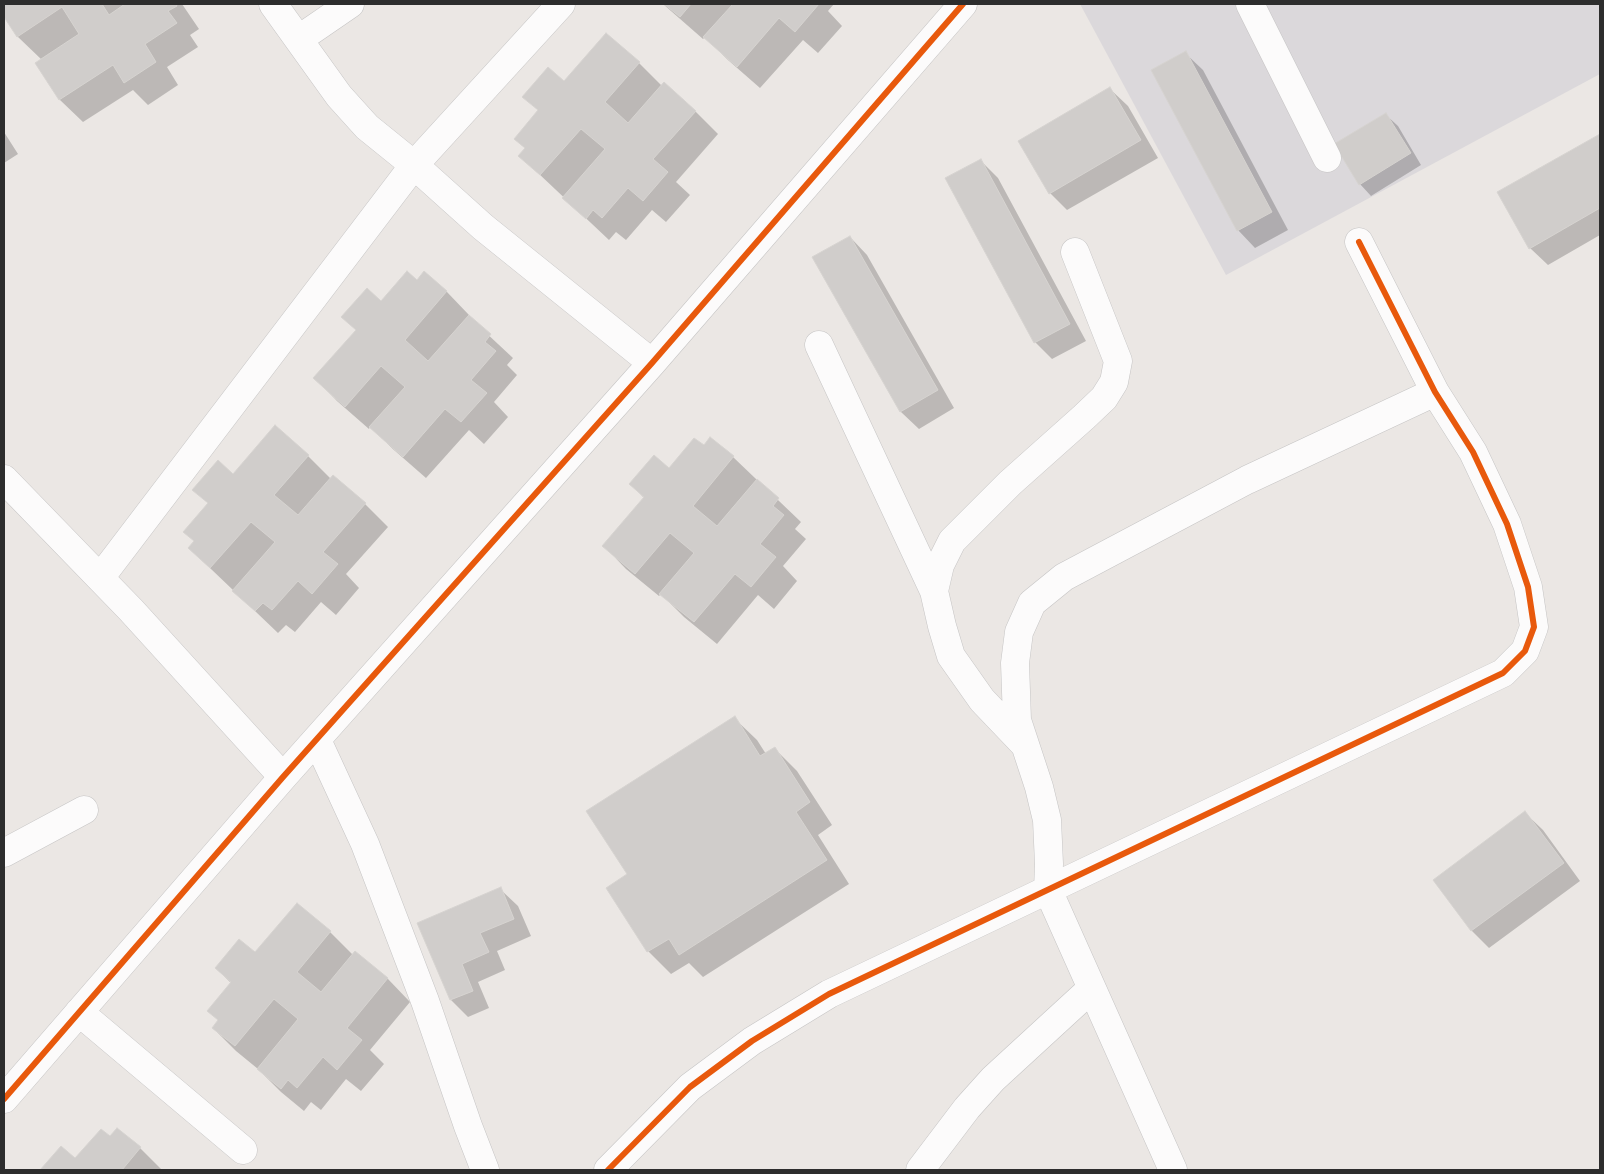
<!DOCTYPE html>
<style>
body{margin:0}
#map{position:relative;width:1604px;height:1174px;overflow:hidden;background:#ebe7e4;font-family:Arial,sans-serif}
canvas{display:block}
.frame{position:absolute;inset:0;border:5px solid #2d2d2d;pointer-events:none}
</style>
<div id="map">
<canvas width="1604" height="1174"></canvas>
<div class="frame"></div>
</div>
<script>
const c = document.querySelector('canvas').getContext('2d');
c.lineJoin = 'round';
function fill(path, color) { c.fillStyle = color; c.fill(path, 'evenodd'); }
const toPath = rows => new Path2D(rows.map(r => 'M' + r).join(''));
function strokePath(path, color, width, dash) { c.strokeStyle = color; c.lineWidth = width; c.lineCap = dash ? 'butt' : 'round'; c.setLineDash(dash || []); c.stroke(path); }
fill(toPath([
 [1080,4,1600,4,1600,74,1226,275]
]), '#dbd8db');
fill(toPath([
 [4,4,182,4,199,29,190,35,198,47,167,67,178,85,148,105,133,90,83,122,60,100,36,64,42,60,18,37,4,14],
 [663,4,834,4,828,11,842,26,818,53,803,40,760,88,728,60,705,37,703,39],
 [1185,53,1203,70,1288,230,1255,248,1238,230],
 [639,63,662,86,695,111,718,134,676,182,690,195,666,222,652,210,626,240,616,232,609,240,520,156,526,149,515,139,539,111,524,96,564,83],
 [1110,89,1128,106,1158,158,1067,210,1050,193],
 [1386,115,1398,126,1421,165,1371,196,1360,184],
 [4,132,18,154,4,163],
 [1600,135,1600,235,1548,265,1530,248,1499,193],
 [981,161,998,178,1086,341,1052,359,1035,342],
 [850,237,867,255,954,408,919,429,901,412,814,258],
 [424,273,447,292,469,315,468,316,513,358,507,365,517,375,494,402,508,417,484,444,469,430,426,478,394,450,370,427,369,429,337,401,315,378,382,303,417,281],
 [711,438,733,457,801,522,795,529,806,539,783,566,797,581,774,609,758,595,717,644,684,617,661,594,659,596,626,569,604,546,644,498,631,484,669,470,704,447],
 [308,456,331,479,365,504,388,527,346,574,359,588,336,615,321,602,295,632,286,625,278,633,189,548,195,542,209,504,194,490,233,475],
 [734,718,757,740,766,754,775,749,797,771,832,825,818,835,849,884,703,977,689,963,671,974,648,951,629,875],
 [1525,813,1543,830,1580,881,1489,948,1472,931,1434,881],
 [500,889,518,906,531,936,497,951,505,970,478,982,489,1008,468,1017,451,1000,419,923],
 [330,932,353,955,355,953,388,979,410,1002,370,1050,384,1064,361,1091,346,1079,321,1110,311,1102,304,1111,281,1092,258,1069,236,1051,213,1028,219,1021,231,983,216,968,256,954],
 [118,1129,140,1148,162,1170,42,1170,61,1148,75,1160,110,1138]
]), '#0003');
const building = toPath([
 [4,4,102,4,109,15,125,4,176,4,177,6,168,11,177,23,145,44,156,62,124,83,113,65,59,100,35,63,79,34,62,7,17,37,4,17,4,4],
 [664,4,691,4,680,17,664,4],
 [733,4,819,4,795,32,779,18,737,67,703,37,733,4],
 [606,33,640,62,605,102,628,123,664,82,696,111,653,159,668,172,643,201,628,188,602,218,593,210,586,219,562,198,605,149,581,129,540,175,518,156,525,148,514,139,538,110,522,97,548,67,564,81,606,33],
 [1186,51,1272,212,1237,231,1151,70,1186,51],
 [1110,87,1141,140,1049,194,1018,141,1110,87],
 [1386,113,1411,153,1359,185,1334,144,1386,113],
 [1600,134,1600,208,1529,249,1497,192,1600,134],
 [981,159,1070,324,1034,343,945,178,981,159],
 [850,236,938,390,900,412,812,257,850,236],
 [407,271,417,280,424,271,447,291,405,340,428,361,469,315,491,334,485,342,496,351,471,380,487,393,461,422,445,409,403,457,369,427,405,387,381,366,345,407,313,378,356,330,341,317,367,288,381,301,407,271],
 [275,425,309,455,274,495,298,515,333,475,366,503,323,552,338,564,312,594,298,581,272,610,263,603,255,611,232,591,275,542,251,522,210,568,188,548,194,541,183,532,208,503,192,490,218,460,233,474,275,425],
 [710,437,734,456,693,506,717,526,757,479,779,498,773,506,784,515,760,544,776,557,751,587,735,574,694,622,659,594,694,553,670,533,635,574,602,546,644,497,629,484,654,455,669,468,694,438,704,445,710,437],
 [735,716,760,756,775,747,810,802,796,812,827,860,679,955,669,939,647,952,606,888,627,874,586,811,735,716],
 [1525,811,1564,863,1471,931,1433,880,1525,811],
 [501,887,514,919,480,933,489,952,462,964,473,991,450,1000,417,923,501,887],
 [297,903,331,931,297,972,321,992,355,951,388,978,347,1028,362,1040,337,1070,323,1057,297,1088,288,1080,281,1089,257,1069,298,1019,274,999,235,1046,212,1028,218,1020,207,1011,231,982,215,968,239,939,255,952,297,903],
 [117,1128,141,1147,122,1170,40,1170,61,1146,75,1158,101,1129,110,1136,117,1128]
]);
fill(building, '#d0cdcb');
strokePath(building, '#d6d3d0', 1);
const minor = toPath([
 [273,4,339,96,367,127,414,165,483,227,652,363],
 [1250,4,1327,158],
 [299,39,350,4],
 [819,345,934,591],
 [4,479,131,610,283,777],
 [100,578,414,165,561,4],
 [317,740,365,844,425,1001,468,1126,485,1170],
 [1024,744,982,700,951,656,942,626,934,591,940,565,952,541,1010,483,1084,417,1104,398,1114,382,1118,361,1075,252],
 [4,853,84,810],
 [79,1012,243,1150],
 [4,1099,283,777,652,363,963,4],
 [608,1170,690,1087,752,1041,829,994,1503,673,1525,651,1534,627,1528,587,1507,524,1473,452,1435,392,1359,242],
 [920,1170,967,1108,993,1079,1091,989],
 [1173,1170,1048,890,1049,864,1047,820,1039,787,1017,720,1015,663,1019,632,1032,603,1064,577,1247,480,1435,392]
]);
strokePath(minor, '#c5c4c4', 29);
strokePath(minor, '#fcfbfb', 28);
strokePath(toPath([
 [4,1099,283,777,652,363,963,4],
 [608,1170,690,1087,752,1041,829,994,1503,673,1525,651,1534,627,1528,587,1507,524,1473,452,1435,392,1359,242]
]), '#e8590c', 6);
</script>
